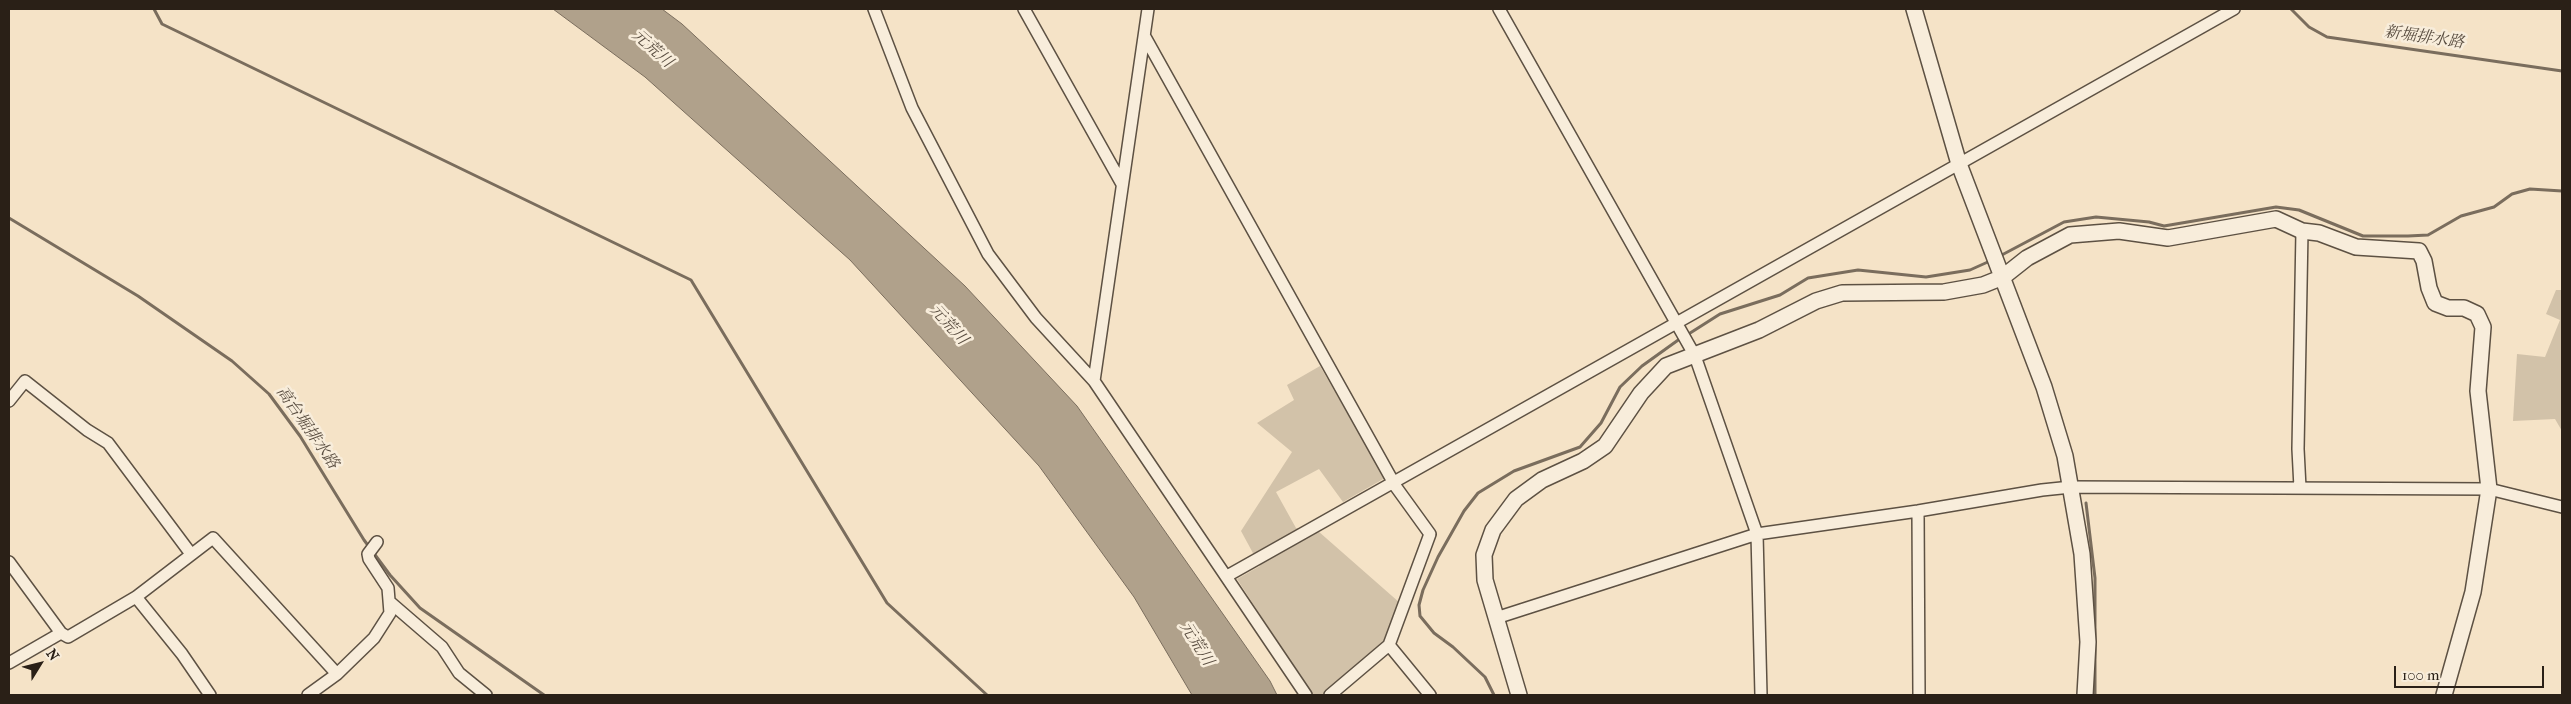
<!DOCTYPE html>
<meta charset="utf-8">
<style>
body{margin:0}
#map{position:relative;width:2571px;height:704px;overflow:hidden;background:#f5e3c7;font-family:"IM FELL French Canon",serif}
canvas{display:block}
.frame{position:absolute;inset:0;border:10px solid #2a2017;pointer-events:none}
.north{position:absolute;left:15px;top:639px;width:50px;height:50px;-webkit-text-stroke:4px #f8eddb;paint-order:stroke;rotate:54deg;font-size:14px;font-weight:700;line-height:20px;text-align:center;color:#2a2017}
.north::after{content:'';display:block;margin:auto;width:18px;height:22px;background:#2a2017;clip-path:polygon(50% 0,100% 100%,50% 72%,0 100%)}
.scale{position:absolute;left:2394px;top:666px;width:150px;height:22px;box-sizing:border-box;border:2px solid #2a2017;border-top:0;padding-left:6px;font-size:15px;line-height:18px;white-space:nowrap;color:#2a2017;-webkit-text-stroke:4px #f8eddb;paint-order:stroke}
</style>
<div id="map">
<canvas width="2571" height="704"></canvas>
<div class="frame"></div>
<div class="north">N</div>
<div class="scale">100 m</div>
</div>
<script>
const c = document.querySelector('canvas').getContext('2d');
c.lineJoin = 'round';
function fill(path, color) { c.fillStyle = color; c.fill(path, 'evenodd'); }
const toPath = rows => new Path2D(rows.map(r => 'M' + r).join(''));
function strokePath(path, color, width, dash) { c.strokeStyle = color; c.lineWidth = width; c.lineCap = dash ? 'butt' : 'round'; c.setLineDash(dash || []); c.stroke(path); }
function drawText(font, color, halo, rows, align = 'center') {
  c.font = font + ' "IM FELL French Canon","Noto Serif JP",serif'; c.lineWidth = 5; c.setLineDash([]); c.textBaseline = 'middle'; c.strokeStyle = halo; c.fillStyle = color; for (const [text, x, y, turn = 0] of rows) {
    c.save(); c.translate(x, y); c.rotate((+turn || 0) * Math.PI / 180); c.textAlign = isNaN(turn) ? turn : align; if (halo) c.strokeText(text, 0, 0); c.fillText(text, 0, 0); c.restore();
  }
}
fill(toPath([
 [2556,290,2562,290,2562,431,2555,419,2513,421,2517,354,2545,357,2560,320,2546,314],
 [1320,366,1385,478,1343,502,1319,469,1276,492,1296,528,1318,531,1400,603,1382,646,1325,695,1312,695,1237,579,1260,566,1241,531,1292,452,1257,423,1294,400,1287,385]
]), '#d2c2a9');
const water = toPath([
 [553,9,662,9,682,24,965,286,1077,406,1270,681,1277,695,1192,695,1134,597,1039,466,850,260,645,77,553,9]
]);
fill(water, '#b0a18b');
strokePath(water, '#7a6d5d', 1);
strokePath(toPath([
 [154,9,162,24,691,280,887,603,987,695],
 [2291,9,2309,27,2327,37,2562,71],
 [9,218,138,296,232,361,269,394,300,436,364,540,390,575,420,608,544,695],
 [1998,257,2064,222,2096,217,2149,222,2164,226,2276,207,2299,210,2363,236,2408,236,2428,235,2461,216,2494,207,2512,194,2530,189,2562,191],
 [1687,335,1720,314,1780,295,1808,278,1858,270,1926,277,1970,270,1990,261],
 [2086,503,2095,578,2095,695],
 [1494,695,1485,677,1453,647,1434,633,1420,616,1419,605,1423,590,1438,557,1464,511,1478,493,1514,471,1580,447,1601,423,1620,387,1642,366,1681,338]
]), '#7a6d5d', 3);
const minor = toPath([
 [874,9,912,108,988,254,1036,318,1094,381,1306,695],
 [1024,9,1122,184],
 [1499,9,1695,356,1757,534,1761,695],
 [1145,37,1396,487,1430,534,1389,645,1430,695],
 [1094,381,1148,9],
 [9,401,25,381,87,430,108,443,191,554],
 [2300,488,2298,449,2302,231],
 [1918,511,1919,695],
 [9,562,61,633,68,637,136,597,213,538,337,674],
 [1227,576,2234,9],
 [136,597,182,654,210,695],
 [391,603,442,647,459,673,486,695],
 [1496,618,1757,534,1918,511,2042,490,2071,487,2489,489,2562,507],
 [9,663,61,633],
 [308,695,337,674,374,638,390,613,388,588,369,559,368,554,377,542],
 [1330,695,1389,645]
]);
const tertiary = toPath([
 [1914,9,1959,164,2044,387,2065,456,2082,554,2088,642,2085,695],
 [1519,695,1485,580,1484,555,1493,530,1516,499,1542,480,1583,461,1605,446,1641,393,1666,366,1759,330,1816,301,1842,293,1944,292,1983,285,2003,277,2027,258,2070,235,2119,231,2168,238,2276,219,2302,231,2319,233,2356,247,2419,251,2424,261,2429,288,2435,303,2448,308,2464,308,2477,314,2483,327,2478,391,2489,489,2473,592,2444,695]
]);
strokePath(minor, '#5d5143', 14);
strokePath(tertiary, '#5d5143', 18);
strokePath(minor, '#f8eddb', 11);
strokePath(tertiary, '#f8eddb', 15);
drawText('italic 16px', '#594d40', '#f8eddb', [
 ["新堀排水路",2424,38,8],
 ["元荒川",652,49,42],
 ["元荒川",948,325,48],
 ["高台堀排水路",307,428,55],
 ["元荒川",1196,644,58]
]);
</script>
